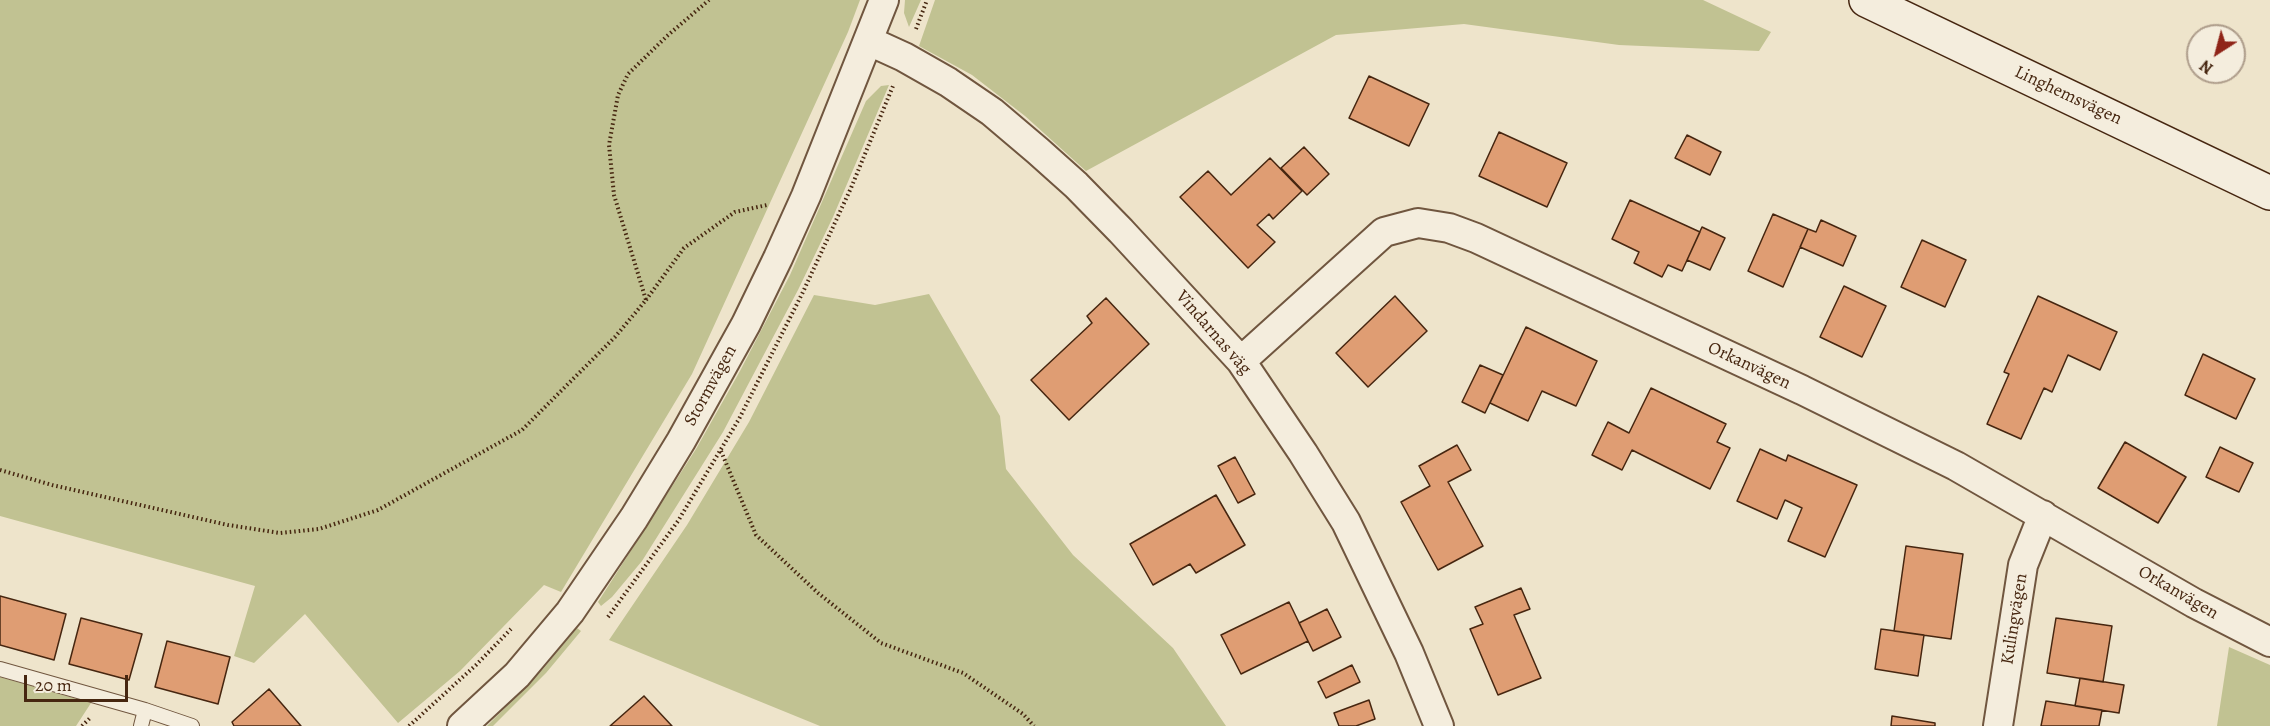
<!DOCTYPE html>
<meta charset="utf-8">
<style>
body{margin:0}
#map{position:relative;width:2270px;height:726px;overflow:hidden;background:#eee4cb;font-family:Alegreya,serif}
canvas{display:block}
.north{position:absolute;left:2186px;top:24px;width:60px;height:60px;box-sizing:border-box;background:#f4eddd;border:2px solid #ae9d8b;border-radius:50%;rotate:216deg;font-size:16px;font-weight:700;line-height:24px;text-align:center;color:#462610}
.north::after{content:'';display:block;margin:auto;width:21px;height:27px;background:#8f2418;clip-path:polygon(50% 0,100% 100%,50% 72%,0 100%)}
.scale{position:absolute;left:24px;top:675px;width:104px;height:27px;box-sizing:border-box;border:3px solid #462610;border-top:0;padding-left:8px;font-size:18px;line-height:21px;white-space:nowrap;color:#462610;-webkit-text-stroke:4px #f4eddd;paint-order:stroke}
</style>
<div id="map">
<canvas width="2270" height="726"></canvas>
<div class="north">N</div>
<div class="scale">20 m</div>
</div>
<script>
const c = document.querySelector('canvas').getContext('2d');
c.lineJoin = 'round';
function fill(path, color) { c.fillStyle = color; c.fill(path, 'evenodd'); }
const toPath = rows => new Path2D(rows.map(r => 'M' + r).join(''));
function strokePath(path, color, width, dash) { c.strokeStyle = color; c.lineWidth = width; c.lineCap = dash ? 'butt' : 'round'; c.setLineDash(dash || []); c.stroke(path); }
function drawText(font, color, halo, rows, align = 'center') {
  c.font = font + ' Alegreya,serif'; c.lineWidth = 4.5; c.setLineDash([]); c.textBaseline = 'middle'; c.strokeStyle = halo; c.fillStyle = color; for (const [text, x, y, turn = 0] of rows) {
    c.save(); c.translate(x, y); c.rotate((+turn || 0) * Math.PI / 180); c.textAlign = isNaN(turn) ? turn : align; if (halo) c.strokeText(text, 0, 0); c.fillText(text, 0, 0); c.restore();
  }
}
fill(toPath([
 [0,0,860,0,848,32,692,374,561,592,544,585,460,671,398,723,305,614,254,663,234,656,255,586,0,516],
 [905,0,921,0,909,27,904,13],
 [935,0,1703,0,1771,32,1759,51,1619,45,1464,24,1336,35,1086,171,1025,116,972,75,919,46],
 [889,85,833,217,798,290,723,432,642,561,612,597,601,606,598,602,696,449,740,371,790,275,866,101,881,86],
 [929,294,1000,416,1006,469,1073,555,1173,648,1226,726,820,726,609,640,687,525,749,422,814,295,875,305],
 [577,628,581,631,546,673,493,726,487,726,543,669],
 [2229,647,2270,665,2270,726,2217,726],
 [0,677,91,703,76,726,0,726]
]), '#c1c292');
const building = toPath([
 [1369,76,1429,104,1409,146,1349,118,1369,76],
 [1499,132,1567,163,1547,207,1479,176,1499,132],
 [1687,135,1721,152,1710,175,1675,158,1687,135],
 [1304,147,1329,174,1307,195,1281,168,1304,147],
 [1270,158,1302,191,1273,219,1269,214,1257,225,1275,242,1248,268,1180,197,1208,171,1231,195,1270,158],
 [1630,200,1700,232,1682,271,1668,265,1662,277,1634,263,1639,252,1612,239,1630,200],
 [1773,214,1808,229,1783,287,1748,271,1773,214],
 [1821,220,1856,236,1843,266,1800,247,1808,229,1816,232,1821,220],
 [1702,227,1725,238,1710,270,1687,260,1702,227],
 [1922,240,1966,260,1945,307,1901,287,1922,240],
 [1844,286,1886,306,1862,357,1820,337,1844,286],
 [1395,296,1427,331,1368,387,1336,353,1395,296],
 [2038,296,2117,332,2100,370,2068,355,2052,392,2044,388,2021,439,1987,424,2009,374,2004,372,2038,296],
 [1106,298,1149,344,1069,420,1031,380,1092,323,1087,316,1106,298],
 [1526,327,1597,361,1576,406,1542,391,1528,421,1490,403,1526,327],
 [2203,354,2255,379,2236,419,2185,395,2203,354],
 [1480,365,1503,375,1485,413,1462,402,1480,365],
 [1651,388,1726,424,1717,442,1730,448,1710,489,1632,450,1622,470,1592,455,1608,422,1629,433,1651,388],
 [2125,442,2186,477,2158,523,2098,488,2125,442],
 [1457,445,1471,470,1448,482,1483,546,1438,570,1401,502,1430,486,1419,466,1457,445],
 [2220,447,2253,463,2239,492,2206,477,2220,447],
 [1760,449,1786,461,1788,455,1857,485,1825,557,1788,541,1802,508,1785,500,1777,519,1737,501,1760,449],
 [1235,457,1255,494,1238,503,1218,466,1235,457],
 [1216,495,1245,545,1196,573,1190,564,1153,585,1130,544,1216,495],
 [1906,546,1963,554,1951,639,1894,631,1906,546],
 [1521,588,1530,609,1514,615,1541,678,1498,695,1470,629,1483,624,1475,607,1521,588],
 [0,596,66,614,54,660,0,645,0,596],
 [1289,602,1308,641,1241,674,1221,635,1289,602],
 [1327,609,1341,637,1313,651,1299,623,1327,609],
 [81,618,142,634,129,680,69,664,81,618],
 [2056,618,2112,626,2103,682,2047,673,2056,618],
 [1881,629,1924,635,1918,676,1875,669,1881,629],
 [167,641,230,657,218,704,155,687,167,641],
 [1352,665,1360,682,1326,698,1318,682,1352,665],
 [2080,678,2124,685,2119,713,2075,706,2080,678],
 [269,689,301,726,234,726,232,722,269,689],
 [644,696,672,726,610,726,644,696],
 [1369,700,1375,719,1356,726,1339,726,1334,713,1369,700],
 [2046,701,2102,710,2099,726,2041,726,2046,701],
 [1892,716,1935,723,1935,726,1891,726,1892,716]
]);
fill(building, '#df9d73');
strokePath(building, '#462610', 1.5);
const lane = toPath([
 [0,669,145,710,141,726],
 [145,710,192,726]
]);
const street = toPath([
 [869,41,904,57,948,82,992,112,1038,151,1076,185,1121,231,1241,361,1303,453,1346,522,1409,653,1439,726],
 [1241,361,1384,232,1418,223,1449,228,1476,238,1802,390,1956,466,2194,603,2270,642],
 [462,726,517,675,570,612,634,518,681,441,746,324,778,258,806,196,884,0],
 [1998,726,2023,565,2043,515]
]);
const secondary = toPath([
 [1866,0,2270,193]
]);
strokePath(lane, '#70563f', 16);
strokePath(street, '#70563f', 32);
strokePath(secondary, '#462610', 36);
strokePath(toPath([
 [916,29,927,0],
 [646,300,684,248,735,212,767,205],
 [721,451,756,535,818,593,881,643,963,673,1023,714,1034,726],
 [0,470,52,485,228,525,280,533,319,529,378,510,522,430,615,337,646,300,614,195,609,145,618,95,628,74,667,36,709,0],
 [608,617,678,521,739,419,803,292,851,188,893,86],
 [82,726,90,718],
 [409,726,476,665,511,629]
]), '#462610', 4, [1.5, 3]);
strokePath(lane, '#f4eddd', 14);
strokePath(street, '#f4eddd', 28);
strokePath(secondary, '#f4eddd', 33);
drawText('18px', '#462610', '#f4eddd', [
 ["Linghemsvägen",2068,96,25],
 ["Vindarnas väg",1213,333,49],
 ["Orkanvägen",1749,366,25],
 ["Stormvägen",711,386,-61],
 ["Orkanvägen",2178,593,30],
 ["Kulingvägen",2015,619,-81]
]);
</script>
